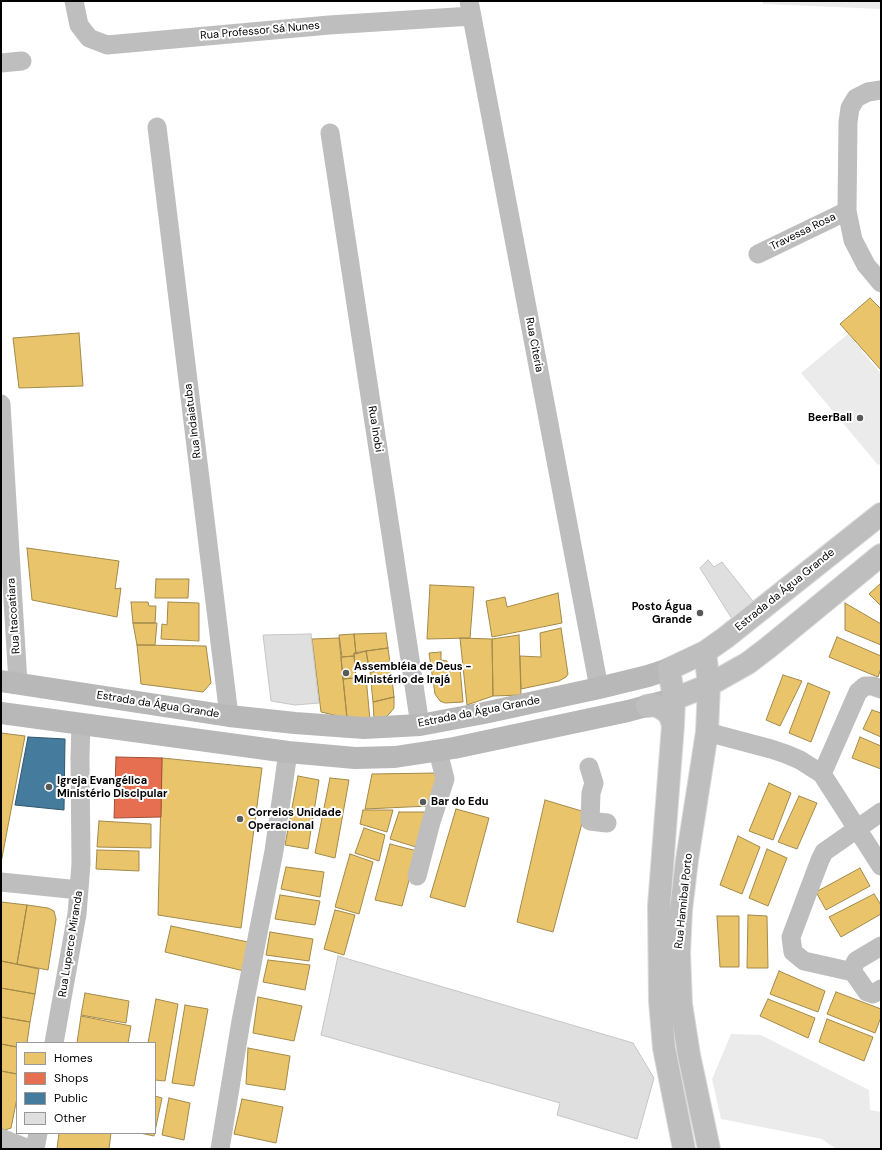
<!DOCTYPE html>
<meta charset="utf-8">
<style>
body{margin:0}
#map{position:relative;width:882px;height:1150px;overflow:hidden;background:#fff;font-family:"DM Sans",sans-serif}
canvas{display:block}
.frame{position:absolute;inset:0;border:2px solid #000;pointer-events:none}
.legend{position:absolute;left:16px;top:1042px;width:140px;height:92px;box-sizing:border-box;background:#fff;border:1px solid #999;margin:0;padding:5px 7px;list-style:none;font-size:12px;color:#000}
.legend li{display:flex;align-items:center;gap:8px;height:20px}
.legend b{width:20px;border:1px solid #999}
</style>
<div id="map">
<canvas width="882" height="1150"></canvas>
<div class="frame"></div>
<ul class="legend">
<li><b style="height:11px;background:#e9c46a"></b>Homes</li>
<li><b style="height:11px;background:#e76f51"></b>Shops</li>
<li><b style="height:11px;background:#457b9d"></b>Public</li>
<li><b style="height:11px;background:#dfdfdf"></b>Other</li>
</ul>
</div>
<script>
const c = document.querySelector('canvas').getContext('2d');
c.lineJoin = 'round';
function fill(path, color) { c.fillStyle = color; c.fill(path, 'evenodd'); }
const toPath = rows => new Path2D(rows.map(r => 'M' + r).join(''));
function strokePath(path, color, width, dash) { c.strokeStyle = color; c.lineWidth = width; c.lineCap = dash ? 'butt' : 'round'; c.setLineDash(dash || []); c.stroke(path); }
function drawText(font, color, halo, rows, align = 'center') {
  c.font = font + ' "DM Sans",sans-serif'; c.lineWidth = 4; c.setLineDash([]); c.textBaseline = 'middle'; c.strokeStyle = halo; c.fillStyle = color; for (const [text, x, y, turn = 0] of rows) {
    c.save(); c.translate(x, y); c.rotate((+turn || 0) * Math.PI / 180); c.textAlign = isNaN(turn) ? turn : align; if (halo) c.strokeText(text, 0, 0); c.fillText(text, 0, 0); c.restore();
  }
}
fill(toPath([
 [763,1,881,1,881,9,763,4],
 [848,334,881,374,881,463,878,465,801,373],
 [731,1034,761,1035,869,1090,870,1110,881,1112,881,1149,836,1149,822,1139,721,1119,712,1079]
]), '#ebebeb');
const homes = toPath([
 [870,298,881,309,881,370,840,324,870,298],
 [79,333,83,386,19,388,13,338,79,333],
 [27,548,119,561,115,589,121,588,117,617,32,600,27,548],
 [156,579,189,579,188,598,155,598,156,579],
 [881,583,881,606,869,594,881,583],
 [430,585,474,587,470,638,427,639,430,585],
 [558,593,562,623,492,637,486,601,505,597,507,607,558,593],
 [131,602,148,602,149,606,156,606,155,623,133,623,131,602],
 [168,602,199,603,199,641,161,639,162,624,167,625,168,602],
 [845,603,881,624,881,645,845,630,845,603],
 [133,623,157,623,155,645,137,645,133,623],
 [561,628,568,674,566,677,559,681,521,689,520,656,541,657,540,633,561,628],
 [386,633,388,648,366,651,356,654,354,634,386,633],
 [354,634,356,654,354,653,354,656,342,657,339,635,354,634],
 [519,635,521,695,493,696,492,639,519,635],
 [837,637,881,656,881,668,878,677,829,657,837,637],
 [339,638,347,718,321,712,312,639,339,638],
 [460,638,492,639,493,696,467,705,460,638],
 [137,645,206,646,211,683,203,692,141,684,137,645],
 [388,648,391,670,370,672,366,651,388,648],
 [366,651,369,668,355,669,354,653,366,651],
 [441,652,441,660,447,661,448,669,460,668,463,702,445,703,440,701,435,694,429,653,441,652],
 [354,656,356,678,343,679,341,657,354,656],
 [391,670,394,697,373,702,370,672,391,670],
 [783,675,802,681,780,726,766,720,783,675],
 [366,677,370,720,347,718,343,679,366,677],
 [808,683,830,692,811,742,789,733,808,683],
 [394,697,394,708,390,713,386,717,374,718,373,702,394,697],
 [872,710,881,713,881,737,863,729,872,710],
 [1,733,25,736,1,863,1,733],
 [860,737,881,746,881,769,852,758,860,737],
 [162,758,262,768,241,928,158,915,162,758],
 [438,773,429,806,365,809,372,774,438,773],
 [298,776,319,780,308,849,285,845,298,776],
 [330,778,349,780,335,858,315,853,330,778],
 [769,783,791,793,773,840,749,831,769,783],
 [799,796,817,803,797,849,778,842,799,796],
 [545,800,585,812,553,932,517,922,545,800],
 [456,809,489,818,465,907,430,897,456,809],
 [363,810,393,810,387,832,360,824,363,810],
 [399,812,428,812,419,848,390,839,399,812],
 [99,821,151,824,151,848,97,847,99,821],
 [364,828,385,835,379,861,355,853,364,828],
 [738,836,760,847,742,894,720,885,738,836],
 [390,844,417,851,402,906,375,900,390,844],
 [767,849,787,858,768,906,749,898,767,849],
 [97,850,139,851,139,871,96,869,97,850],
 [350,854,373,862,359,914,335,907,350,854],
 [286,867,324,872,320,897,281,889,286,867],
 [860,868,870,886,826,910,816,892,860,868],
 [874,894,881,905,881,914,841,937,829,917,874,894],
 [280,895,320,901,315,925,275,919,280,895],
 [1,902,27,905,17,964,1,961,1,902],
 [27,905,48,908,54,911,56,919,48,970,17,964,27,905],
 [335,910,355,915,344,955,324,949,335,910],
 [748,915,767,916,768,968,747,968,748,915],
 [717,916,739,916,739,967,720,967,717,916],
 [171,926,248,942,244,971,165,952,171,926],
 [270,932,313,939,309,961,266,955,270,932],
 [268,960,310,965,305,990,263,982,268,960],
 [1,961,39,969,35,994,1,988,1,961],
 [779,971,825,991,818,1012,770,994,779,971],
 [1,988,35,994,30,1022,1,1017,1,988],
 [836,992,881,1009,881,1017,875,1033,827,1014,836,992],
 [85,993,129,1001,126,1023,81,1015,85,993],
 [258,997,302,1006,294,1041,253,1033,258,997],
 [156,999,178,1004,165,1081,155,1080,155,1043,148,1043,156,999],
 [768,999,815,1018,808,1038,760,1016,768,999],
 [185,1005,208,1009,194,1086,172,1083,185,1005],
 [81,1016,131,1026,128,1043,77,1043,81,1016],
 [1,1017,30,1022,27,1043,17,1043,17,1047,1,1044,1,1017],
 [827,1019,873,1037,864,1061,819,1042,827,1019],
 [1,1044,17,1047,17,1074,1,1071,1,1044],
 [248,1048,290,1056,285,1090,246,1084,248,1048],
 [1,1071,17,1074,17,1098,11,1128,5,1130,1,1128,1,1071],
 [155,1096,162,1098,154,1136,140,1133,155,1133,155,1096],
 [169,1098,190,1103,184,1140,162,1135,169,1098],
 [242,1099,283,1107,276,1143,234,1134,242,1099],
 [59,1133,111,1133,109,1149,57,1149,59,1133]
]);
fill(homes, '#e9c46a');
strokePath(homes, '#a3894a', 1);
const shops = toPath([
 [116,757,162,758,161,817,114,818,116,757]
]);
fill(shops, '#e76f51');
strokePath(shops, '#a24e39', 1);
const public = toPath([
 [28,737,65,739,64,810,15,805,28,737]
]);
fill(public, '#457b9d');
strokePath(public, '#30566e', 1);
const building = toPath([
 [708,560,714,567,722,562,756,605,734,622,700,568,708,560],
 [311,634,319,703,295,705,271,701,263,635,311,634],
 [338,956,633,1043,654,1078,637,1139,557,1115,560,1103,321,1035,338,956]
]);
fill(building, '#dfdfdf');
strokePath(building, '#c6c6c6', 1);
const primary = toPath([
 [705,652,709,685,707,732,687,860,681,910,679,953,681,1004,689,1055,709,1149],
 [674,699,709,685,748,663,769,647,881,555],
 [647,706,654,705,661,708,667,712,670,716,673,725],
 [684,1149,664,1048,660,1001,659,906,673,725,674,699,669,669,705,652,725,638,881,514]
]);
strokePath(primary, '#dbdbdb', 24);
strokePath(toPath([
 [74,1,79,25,89,38,107,45,329,25,472,16],
 [469,1,599,688],
 [1,63,22,61],
 [881,90,868,92,856,98,850,108,848,122,847,211,853,240,866,265,881,283],
 [157,127,229,716],
 [330,133,420,725],
 [758,254,847,211],
 [1,404,18,683],
 [707,732,771,749,786,754,800,760,822,774,881,866],
 [589,767,594,783,591,793,590,821,607,823],
 [822,774,858,692,865,686,873,686,881,689],
 [881,812,824,852,820,860,791,937,793,952,804,961,853,972,867,992,873,994,881,989],
 [417,876,431,822,445,779,438,751],
 [1,882,79,890],
 [853,972,854,965,856,961,881,946],
 [54,1043,77,914,81,864,80,757,81,724],
 [1,1138,29,1149],
 [35,1149,38,1133],
 [220,1149,241,1021,274,851,288,752]
]), '#bebebe', 19);
strokePath(toPath([
 [1,681,229,716,295,723,364,728,420,725,484,713,599,688,648,676,669,669],
 [1,713,288,752,355,758,395,757,454,748,628,711,665,701]
]), '#b8b8b8', 22);
strokePath(primary, '#bebebe', 22);
for (const [x, y, r, color] of [
 [860,418,4,"#595959"],
 [700,613,4,"#595959"],
 [346,673,4,"#595959"],
 [49,787,4,"#595959"],
 [423,802,4,"#595959"],
 [240,819,4,"#595959"]
]) { const dot = new Path2D(); dot.arc(x, y, r, 0, 2 * Math.PI); c.fillStyle = color; c.fill(dot); strokePath(dot, '#fff', 1.5); }
drawText('11px', '#000', '#fff', [
 ["Rua Professor Sá Nunes",260,31,-5],
 ["Travessa Rosa",803,232,-26],
 ["Rua Citeria",534,345,79],
 ["Rua Indaiatuba",193,421,-97],
 ["Rua Inobi",375,429,81],
 ["Estrada da Água Grande",785,590,-39],
 ["Rua Itacoatiara",14,616,-94],
 ["Estrada da Água Grande",158,705,9],
 ["Estrada da Água Grande",479,712,-11],
 ["Rua Hannibal Porto",684,901,-84],
 ["Rua Luperce Miranda",71,944,-81]
]);
drawText('bold 11px', '#000', '#fff', [
 ["BeerBall",852,418,"right"],
 ["Posto Água",692,607,"right"],
 ["Grande",692,620,"right"],
 ["Assembléia de Deus -",354,667],
 ["Ministério de Irajá",354,680],
 ["Igreja Evangélica",57,781],
 ["Ministério Discipular",57,794],
 ["Bar do Edu",431,802],
 ["Correios Unidade",248,813],
 ["Operacional",248,826]
], 'left');
</script>
